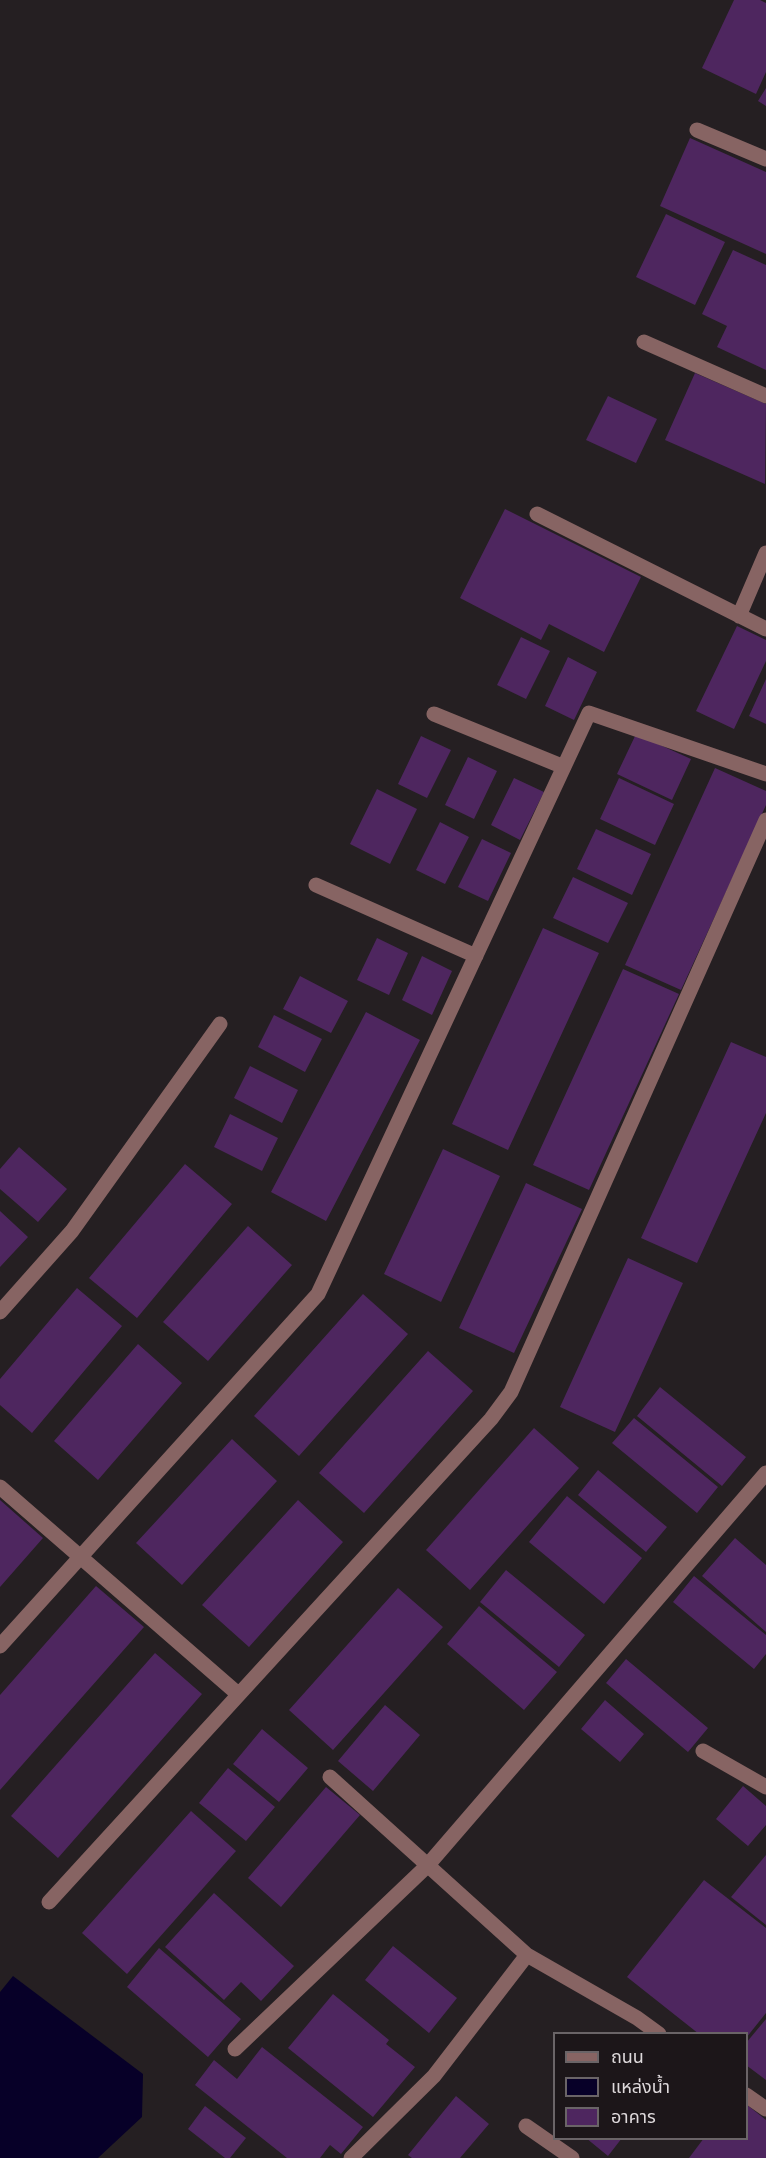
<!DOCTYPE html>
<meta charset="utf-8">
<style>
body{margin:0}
#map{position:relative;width:766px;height:2158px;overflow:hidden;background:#251f22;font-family:"Space Grotesk","Noto Sans Thai",sans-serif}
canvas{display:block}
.legend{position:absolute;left:553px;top:2032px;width:195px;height:108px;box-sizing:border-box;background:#1c1619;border:2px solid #6a6467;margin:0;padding:8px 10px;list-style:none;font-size:18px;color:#ded9db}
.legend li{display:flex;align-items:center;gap:12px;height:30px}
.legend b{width:30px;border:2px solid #6a6467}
</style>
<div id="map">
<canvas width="766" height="2158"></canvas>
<ul class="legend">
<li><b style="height:8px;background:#876463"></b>ถนน</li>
<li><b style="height:16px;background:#070028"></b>แหล่งน้ำ</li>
<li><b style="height:16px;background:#4e265f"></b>อาคาร</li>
</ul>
</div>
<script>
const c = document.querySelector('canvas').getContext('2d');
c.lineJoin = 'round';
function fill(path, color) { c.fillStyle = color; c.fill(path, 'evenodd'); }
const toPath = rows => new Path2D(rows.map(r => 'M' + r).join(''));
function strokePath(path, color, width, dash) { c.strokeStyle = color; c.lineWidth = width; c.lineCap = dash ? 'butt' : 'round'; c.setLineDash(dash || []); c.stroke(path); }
fill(toPath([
 [13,1976,143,2074,142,2117,98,2158,0,2158,0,1992]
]), '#070028');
fill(toPath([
 [734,0,760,0,766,3,766,72,756,94,702,68],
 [766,88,766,106,758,101],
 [690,138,766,172,766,254,660,206],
 [666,214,725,242,695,305,636,277],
 [733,250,766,265,766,370,717,347,727,326,702,314],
 [695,373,766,404,765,484,665,440],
 [608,396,657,419,636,463,586,440],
 [505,509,641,577,604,652,549,624,541,640,460,598],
 [737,626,766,640,766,661,734,729,696,711],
 [521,637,550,651,526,699,497,685],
 [568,657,597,672,574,720,545,706],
 [766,679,766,724,749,716],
 [636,734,691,759,672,800,617,774],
 [421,736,451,750,427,798,398,784],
 [468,757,497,771,474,819,445,805],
 [715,768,766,791,766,805,681,990,625,965],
 [514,778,544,792,520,840,491,825],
 [619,778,674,804,655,845,600,819],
 [377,789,417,809,390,864,350,844],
 [440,822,469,837,445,884,416,870],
 [596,829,651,854,632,895,577,869],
 [482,839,511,853,488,901,458,887],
 [573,877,628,903,608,943,553,918],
 [543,928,599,953,508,1150,452,1124],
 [377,938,408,953,389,995,357,980],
 [422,956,452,971,432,1015,402,1000],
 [623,969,679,994,589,1190,533,1165],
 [300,976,348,1001,331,1033,283,1009],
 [366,1012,420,1040,326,1221,271,1192],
 [274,1015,322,1039,305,1072,258,1047],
 [731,1042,766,1057,766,1113,697,1263,641,1238],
 [250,1066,298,1090,282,1123,234,1098],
 [230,1114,278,1138,262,1171,214,1147],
 [19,1147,67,1189,38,1222,0,1189,0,1169],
 [443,1149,500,1176,441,1302,384,1274],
 [185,1164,232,1204,137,1318,89,1278],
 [526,1183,582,1209,514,1353,459,1328],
 [0,1211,28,1237,0,1267],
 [248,1226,292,1265,208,1361,163,1322],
 [628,1258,683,1283,615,1432,560,1407],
 [77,1288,122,1326,32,1433,0,1405,0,1379],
 [363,1294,408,1334,299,1456,254,1416],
 [138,1344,182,1383,98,1480,54,1441],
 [428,1351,473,1391,364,1513,319,1473],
 [660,1387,746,1457,722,1486,637,1416],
 [634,1418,718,1487,697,1513,612,1443],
 [534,1428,579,1468,470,1590,426,1550],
 [232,1439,277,1481,182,1585,136,1543],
 [598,1470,667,1527,646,1552,578,1495],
 [567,1496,642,1558,604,1604,529,1542],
 [0,1500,43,1538,0,1587],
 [298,1500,343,1542,249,1647,202,1605],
 [735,1538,766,1565,766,1632,702,1576],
 [506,1570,585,1635,559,1667,480,1602],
 [694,1576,766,1635,766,1654,754,1669,673,1602],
 [96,1586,144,1627,0,1790,0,1695],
 [398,1588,443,1627,333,1750,289,1710],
 [479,1606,557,1672,524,1710,447,1644],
 [155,1653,202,1694,58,1858,11,1816],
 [626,1659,708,1728,688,1752,606,1683],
 [605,1700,644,1734,620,1762,581,1729],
 [385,1705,420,1735,373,1791,338,1761],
 [262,1729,308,1768,279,1802,233,1764],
 [228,1768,275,1807,246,1841,199,1803],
 [743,1786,766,1806,766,1825,748,1846,716,1819],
 [326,1787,360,1815,281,1907,248,1878],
 [191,1811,236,1851,127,1974,82,1933],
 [766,1855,766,1925,731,1897],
 [704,1880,766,1928,766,2013,746,2038,746,2034,699,2034,627,1977],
 [214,1893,294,1966,261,2001,241,1982,224,2000,165,1947],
 [393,1946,457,1998,429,2033,365,1980],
 [159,1948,241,2019,208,2057,127,1987],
 [333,1994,389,2040,386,2044,415,2067,373,2117,288,2048],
 [766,2019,766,2080,746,2065,746,2043],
 [262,2047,363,2127,341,2154,330,2145,320,2158,287,2158,195,2085,214,2060,237,2079],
 [456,2096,489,2124,460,2158,412,2158,408,2155],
 [746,2104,766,2120,766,2158,689,2158,704,2138,746,2138],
 [205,2106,246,2138,230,2158,225,2158,188,2129],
 [586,2138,622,2138,608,2156]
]), '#4e265f');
strokePath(toPath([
 [697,130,766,159],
 [644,342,766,396],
 [537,514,766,629],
 [739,616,766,553],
 [434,714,564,767],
 [316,885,476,956],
 [0,1312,72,1231,220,1024],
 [0,1487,238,1694],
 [0,1646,318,1294,589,713,766,774],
 [703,1751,766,1787],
 [330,1777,527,1955,637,2018,659,2034],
 [49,1902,491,1419,511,1392,766,820],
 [235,2049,427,1866,766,1473],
 [746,2095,766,2109],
 [526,2126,572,2158],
 [351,2158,434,2076,527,1955]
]), '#876463', 15);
</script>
